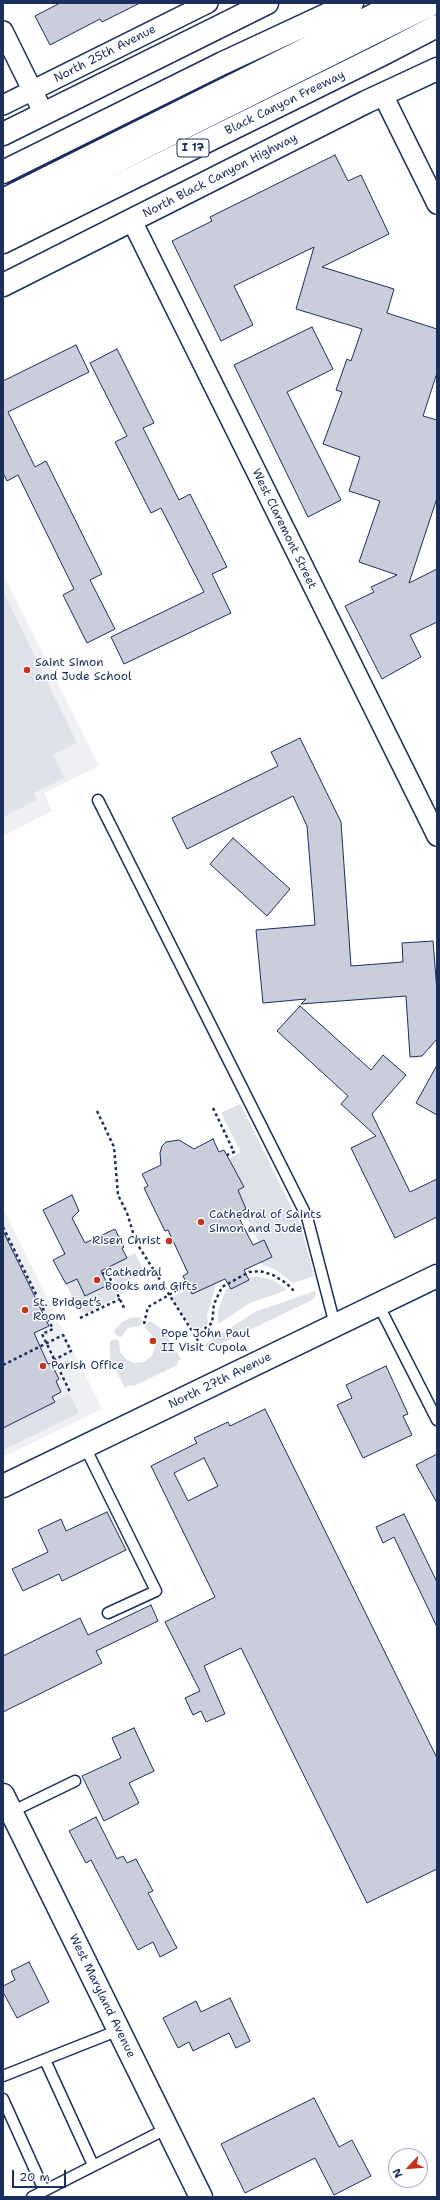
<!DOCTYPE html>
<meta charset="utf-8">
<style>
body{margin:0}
#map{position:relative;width:440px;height:2200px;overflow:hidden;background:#fff;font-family:"Shantell Sans",sans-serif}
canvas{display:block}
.frame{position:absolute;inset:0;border:4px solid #1b2f5e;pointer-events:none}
.north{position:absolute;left:388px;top:2148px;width:40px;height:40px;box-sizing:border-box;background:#fff;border:1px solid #a4acbf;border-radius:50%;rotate:244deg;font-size:11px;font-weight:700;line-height:16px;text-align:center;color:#1b2f5e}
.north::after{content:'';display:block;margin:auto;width:14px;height:18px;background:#c8321e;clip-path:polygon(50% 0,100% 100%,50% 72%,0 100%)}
.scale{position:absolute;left:12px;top:2170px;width:54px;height:18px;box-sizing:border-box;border:2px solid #1b2f5e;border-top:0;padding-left:5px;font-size:12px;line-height:14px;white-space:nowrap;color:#1b2f5e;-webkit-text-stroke:3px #fff;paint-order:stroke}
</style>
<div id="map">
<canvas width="440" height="2200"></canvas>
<div class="frame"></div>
<div class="north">N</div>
<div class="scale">20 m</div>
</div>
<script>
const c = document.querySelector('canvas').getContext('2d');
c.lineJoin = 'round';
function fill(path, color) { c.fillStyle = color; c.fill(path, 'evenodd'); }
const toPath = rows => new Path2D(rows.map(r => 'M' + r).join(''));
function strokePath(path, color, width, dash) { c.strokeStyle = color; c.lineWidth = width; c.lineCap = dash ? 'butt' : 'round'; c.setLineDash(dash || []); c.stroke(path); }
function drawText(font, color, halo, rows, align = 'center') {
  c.font = font + ' "Shantell Sans",sans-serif'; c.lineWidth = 3; c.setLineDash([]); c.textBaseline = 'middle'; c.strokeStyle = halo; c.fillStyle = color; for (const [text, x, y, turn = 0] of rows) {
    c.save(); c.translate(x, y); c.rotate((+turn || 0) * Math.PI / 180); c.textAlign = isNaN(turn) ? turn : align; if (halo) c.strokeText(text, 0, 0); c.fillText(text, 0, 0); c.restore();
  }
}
fill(toPath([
 [3,574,99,766,44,793,52,811,3,836],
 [3,1208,102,1409,3,1457]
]), '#eff0f4');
fill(toPath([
 [3,591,77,743,53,755,65,778,34,793,37,800,3,817],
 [240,1104,301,1226,314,1276,293,1283,276,1270,259,1263,272,1256,264,1240,259,1242,243,1211,246,1209,238,1190,244,1187,229,1159,241,1152,221,1113],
 [135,1253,145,1273,120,1284,125,1292,121,1294,108,1267],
 [256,1276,273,1280,287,1290,250,1303,218,1324,218,1310,226,1290,230,1286],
 [77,1279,86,1296,110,1284,117,1298,87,1313,79,1311,66,1284],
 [214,1284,216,1285,207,1315,208,1324,195,1332,172,1297,189,1288,192,1294],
 [315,1291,316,1295,312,1300,210,1349,204,1345,255,1312],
 [140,1317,142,1322,140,1326,128,1328,121,1337,116,1335,114,1331,122,1322,130,1318],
 [151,1321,164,1331,181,1359,178,1361,177,1365,134,1386,131,1385,125,1388,110,1359,110,1341,115,1339,119,1341,120,1352,126,1359,134,1363,144,1362,152,1356,155,1347,152,1335,145,1328,146,1323],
 [69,1394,79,1413,3,1450,3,1428]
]), '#dee1e7');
const building = toPath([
 [60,3,140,3,102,22,100,19,50,45,35,16,60,3],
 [335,155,348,181,361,175,389,234,322,267,394,289,387,313,437,329,437,373,423,416,437,420,437,498,409,583,437,569,437,622,410,635,421,657,382,679,345,606,374,592,371,587,397,575,359,562,380,501,349,491,360,457,323,444,342,392,336,390,347,359,351,361,362,329,296,309,314,247,234,286,253,325,221,341,172,241,212,221,210,217,335,155],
 [312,327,333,369,287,392,341,500,308,517,234,365,312,327],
 [76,345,89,372,8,412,35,467,46,461,102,574,90,580,115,629,87,643,63,595,74,589,18,475,7,481,3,473,3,381,76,345],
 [117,349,154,423,143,428,179,500,190,494,227,567,212,574,231,613,124,664,111,637,204,592,161,508,151,513,115,442,127,436,90,363,117,349],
 [300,738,341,822,351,966,403,962,402,943,433,941,437,991,437,1039,422,1056,410,1057,406,996,301,1004,306,999,263,1003,256,930,315,925,307,826,293,796,187,849,172,818,278,766,271,752,300,738],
 [233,838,290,889,267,916,210,864,233,838],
 [300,1006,371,1070,383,1055,406,1075,372,1114,410,1192,437,1179,437,1217,395,1238,351,1148,376,1136,341,1104,348,1096,277,1031,300,1006],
 [437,1065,437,1115,416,1103,437,1065],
 [213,1139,219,1152,224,1150,244,1187,238,1190,246,1209,237,1214,253,1245,264,1240,272,1257,244,1270,249,1280,231,1289,225,1279,192,1294,183,1276,188,1273,168,1230,165,1231,144,1188,148,1186,142,1174,161,1165,160,1153,162,1146,166,1142,179,1140,194,1149,213,1139],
 [72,1195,79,1211,72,1218,85,1243,115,1229,124,1247,122,1248,127,1258,101,1271,108,1285,85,1296,77,1279,66,1284,53,1260,65,1254,43,1210,72,1195],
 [3,1231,49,1326,34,1333,48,1364,51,1363,59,1379,56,1381,61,1392,52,1397,55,1402,3,1428,3,1231],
 [386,1366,408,1414,403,1416,412,1435,363,1458,337,1405,352,1398,346,1385,386,1366],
 [265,1409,437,1758,437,1869,367,1903,241,1648,204,1666,225,1714,206,1722,201,1711,193,1715,185,1698,200,1691,165,1622,215,1597,151,1466,197,1443,194,1438,228,1422,230,1426,265,1409],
 [204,1458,218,1486,188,1501,174,1473,204,1458],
 [437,1454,437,1503,416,1465,437,1454],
 [107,1512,126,1550,62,1581,59,1574,23,1591,12,1569,48,1552,38,1530,61,1519,66,1531,107,1512],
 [404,1514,437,1582,437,1627,394,1537,383,1543,376,1527,404,1514],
 [151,1605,158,1621,96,1651,102,1663,3,1712,3,1656,80,1618,88,1635,151,1605],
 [134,1728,154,1771,129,1783,139,1803,104,1821,82,1776,121,1758,112,1738,134,1728],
 [96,1817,117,1859,123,1856,127,1863,136,1859,153,1891,148,1893,177,1948,160,1957,153,1942,138,1950,91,1860,86,1863,69,1831,96,1817],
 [29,1962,49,2002,17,2018,3,1992,3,1986,15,1980,11,1971,29,1962],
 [230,1998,250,2041,236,2048,229,2033,193,2051,189,2042,178,2048,163,2018,196,2001,201,2012,230,1998],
 [314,2098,339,2147,352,2140,371,2176,334,2195,315,2158,245,2193,221,2144,314,2098]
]);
fill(building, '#caceda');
strokePath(building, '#1b2f5e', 1);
const service = toPath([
 [98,800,307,1217,335,1325],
 [378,1304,437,1420],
 [85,1447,156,1591,108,1613],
 [11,1812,75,1781],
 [45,2060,93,2165],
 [3,2076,119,2030],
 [3,2099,44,2190],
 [32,2197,168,2128]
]);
const minor = toPath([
 [3,31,44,114],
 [383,95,437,204],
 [3,105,208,3],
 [132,221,437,836]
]);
const tertiary = toPath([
 [3,1795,201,2197]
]);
const secondary = toPath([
 [3,134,267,3],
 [3,285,366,102,437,69],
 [3,1486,437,1276]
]);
const motorway = toPath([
 [3,172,223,63,352,3],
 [3,200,398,3],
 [3,218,434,3],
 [3,242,383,54,437,26]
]);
strokePath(service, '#1b2f5e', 13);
strokePath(minor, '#1b2f5e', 22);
strokePath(tertiary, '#1b2f5e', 25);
strokePath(secondary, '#1b2f5e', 25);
strokePath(motorway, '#1b2f5e', 25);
strokePath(toPath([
 [213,1108,234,1152,227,1155],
 [97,1111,114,1147,118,1195,127,1213,136,1242,199,1342],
 [3,1227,53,1329,42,1334,70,1392],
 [102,1274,107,1272,125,1310],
 [80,1318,120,1299],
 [144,1324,148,1307,188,1284],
 [195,1336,212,1323,214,1304,222,1287,249,1272,260,1271,273,1275,286,1283,295,1292],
 [3,1365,63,1335,71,1351,54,1360]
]), '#1b2f5e', 2.5, [3, 3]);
strokePath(service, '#fff', 10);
strokePath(minor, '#fff', 19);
strokePath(tertiary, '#fff', 22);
strokePath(secondary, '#fff', 22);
strokePath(motorway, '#fff', 22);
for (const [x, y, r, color] of [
 [27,670,4,"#c8321e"],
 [201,1222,4,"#c8321e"],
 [169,1241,4,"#c8321e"],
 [97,1280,4,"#c8321e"],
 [25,1310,4,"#c8321e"],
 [153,1341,4,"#c8321e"],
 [43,1366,4,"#c8321e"]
]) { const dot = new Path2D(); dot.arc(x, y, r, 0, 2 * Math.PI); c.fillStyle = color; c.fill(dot); strokePath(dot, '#fff', 1.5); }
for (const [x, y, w] of [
 [193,148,32]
]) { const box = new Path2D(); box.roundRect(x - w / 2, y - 9, w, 18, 3); c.fillStyle = '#fff'; c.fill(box); strokePath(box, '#1b2f5e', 1); }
drawText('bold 11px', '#1b2f5e', null, [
 ["I 17",193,148]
]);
drawText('12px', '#1b2f5e', '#fff', [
 ["North 25th Avenue",105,54,-27],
 ["Black Canyon Freeway",285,103,-26],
 ["North Black Canyon Highway",220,176,-27],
 ["West Claremont Street",284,529,64],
 ["North 27th Avenue",220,1381,-26],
 ["West Maryland Avenue",102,1996,64]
]);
drawText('12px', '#1b2f5e', '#fff', [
 ["Saint Simon",35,663],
 ["and Jude School",35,677],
 ["Cathedral of Saints",209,1215],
 ["Simon and Jude",209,1229],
 ["Risen Christ",161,1241,"right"],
 ["Cathedral",105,1273],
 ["Books and Gifts",105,1287],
 ["St. Bridget’s",33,1303],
 ["Room",33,1317],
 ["Pope John Paul",161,1334],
 ["II Visit Cupola",161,1348],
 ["Parish Office",51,1366]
], 'left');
</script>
